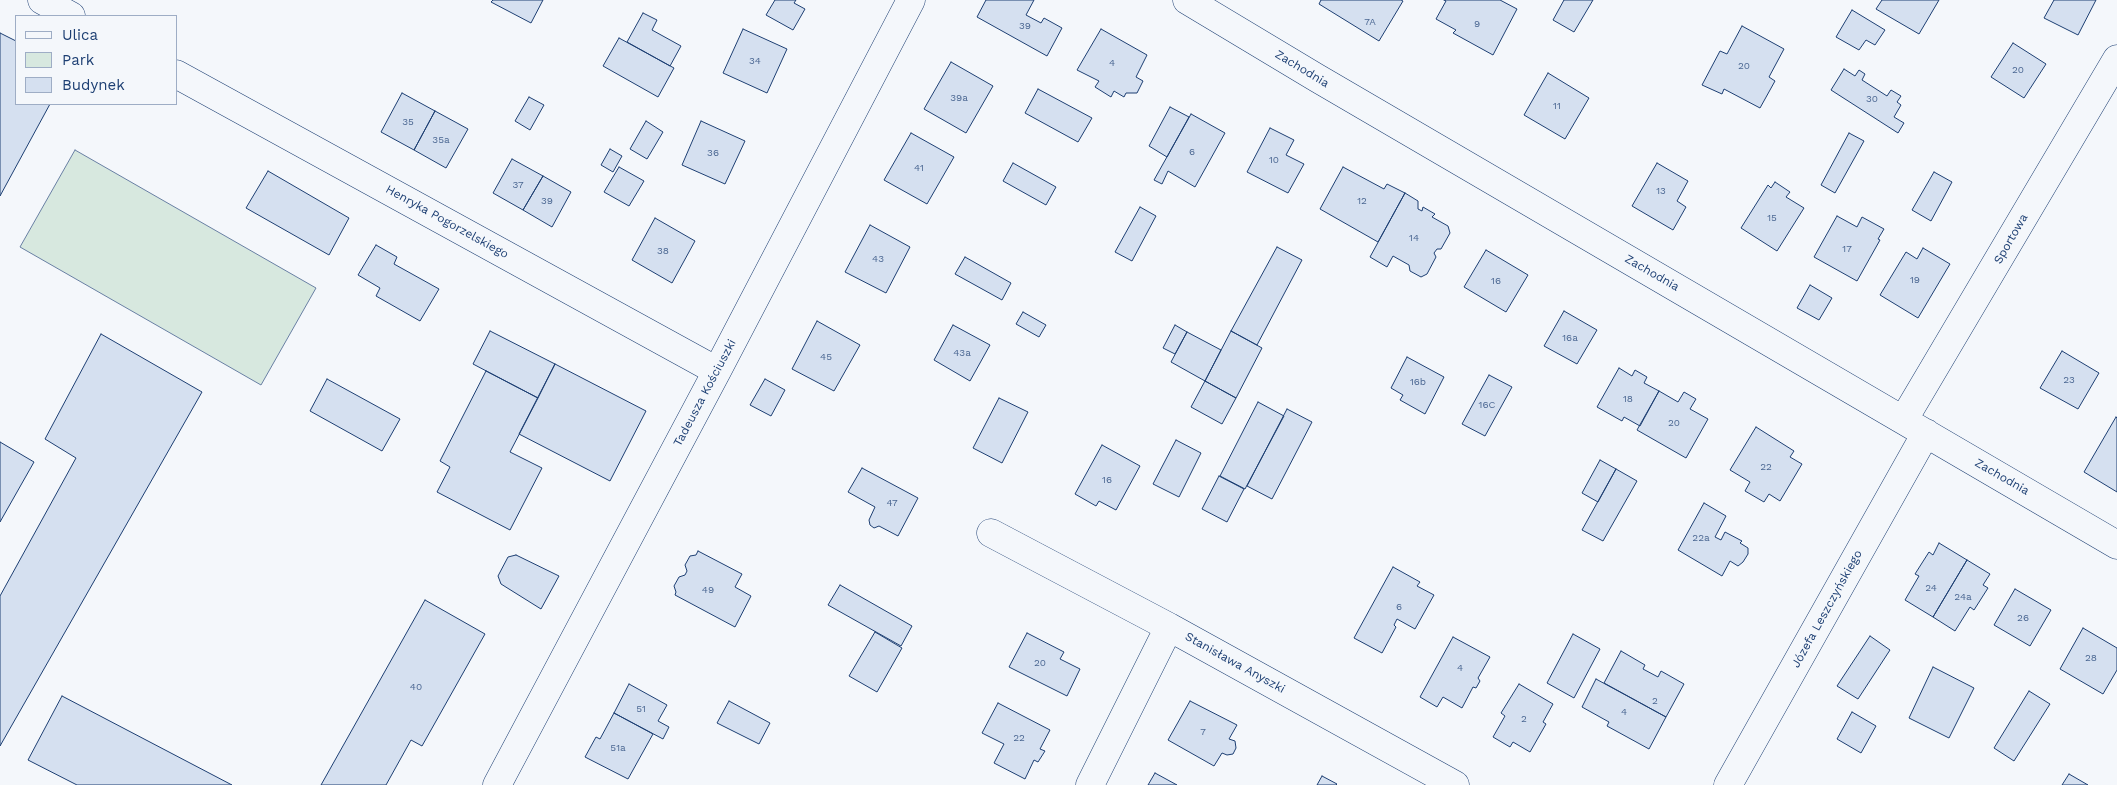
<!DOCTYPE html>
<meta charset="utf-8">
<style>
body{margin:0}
#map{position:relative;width:2117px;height:785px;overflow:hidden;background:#f4f7fb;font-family:"Work Sans",sans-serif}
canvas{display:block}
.legend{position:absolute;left:15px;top:15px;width:162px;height:90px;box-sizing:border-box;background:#f4f7fb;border:1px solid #9eadc5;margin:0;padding:6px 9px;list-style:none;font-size:15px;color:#1d3f73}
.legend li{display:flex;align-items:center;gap:10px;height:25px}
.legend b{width:25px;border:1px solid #9eadc5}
</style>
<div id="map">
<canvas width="2117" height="785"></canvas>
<ul class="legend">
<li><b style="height:6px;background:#f4f7fb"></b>Ulica</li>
<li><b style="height:14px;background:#d7e8df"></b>Park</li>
<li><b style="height:14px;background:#d5e0f0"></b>Budynek</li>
</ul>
</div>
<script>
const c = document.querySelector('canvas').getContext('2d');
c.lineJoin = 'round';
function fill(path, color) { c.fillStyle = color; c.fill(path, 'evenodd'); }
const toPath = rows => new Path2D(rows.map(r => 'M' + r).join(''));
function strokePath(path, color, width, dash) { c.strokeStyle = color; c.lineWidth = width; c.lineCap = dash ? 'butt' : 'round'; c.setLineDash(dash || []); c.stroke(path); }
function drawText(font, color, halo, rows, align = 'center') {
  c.font = font + ' "Work Sans",sans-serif'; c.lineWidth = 4; c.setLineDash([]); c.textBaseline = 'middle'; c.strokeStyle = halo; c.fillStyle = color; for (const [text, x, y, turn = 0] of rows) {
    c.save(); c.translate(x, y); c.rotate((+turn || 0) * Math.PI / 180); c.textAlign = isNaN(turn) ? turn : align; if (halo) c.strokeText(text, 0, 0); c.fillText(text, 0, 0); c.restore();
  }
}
const green = toPath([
 [75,150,316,288,261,385,20,247,75,150]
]);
fill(green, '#d7e8df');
strokePath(green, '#687fa3', 1);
const building = toPath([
 [493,0,543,0,531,23,491,2,493,0],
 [775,0,796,0,794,3,805,9,793,30,766,15,775,0],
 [986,0,1034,0,1026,15,1041,23,1044,18,1062,28,1047,56,977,17,986,0],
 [1321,0,1401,0,1403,1,1379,41,1319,4,1321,0],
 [1444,0,1500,0,1517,9,1493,55,1453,33,1456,30,1436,19,1446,1,1444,0],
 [1564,0,1593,0,1574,32,1553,20,1564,0],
 [1882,0,1939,0,1919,34,1876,9,1882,0],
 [2054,0,2096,0,2078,35,2044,18,2054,0],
 [1852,10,1885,30,1875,45,1866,40,1859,50,1836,37,1852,10],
 [643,13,657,20,652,30,681,46,670,66,627,42,643,13],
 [1742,26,1784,49,1769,77,1775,81,1760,108,1724,89,1722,94,1702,85,1720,51,1727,54,1742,26],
 [743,29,787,49,767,93,723,73,743,29],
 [1101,29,1147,55,1136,77,1143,81,1137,93,1126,93,1124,97,1114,91,1111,97,1095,87,1099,81,1077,70,1101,29],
 [0,33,16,41,16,104,50,104,0,196,0,33],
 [619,38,674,68,658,97,603,66,619,38],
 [2013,43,2046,64,2024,98,1991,77,2013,43],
 [951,62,993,86,966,133,924,109,951,62],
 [1844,69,1855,76,1859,70,1865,74,1862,80,1887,96,1891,90,1901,96,1897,102,1901,105,1894,117,1904,123,1898,133,1831,90,1844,69],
 [1548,73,1589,98,1565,139,1524,115,1548,73],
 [1038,89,1092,118,1078,142,1025,113,1038,89],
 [402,93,435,111,414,150,381,132,402,93],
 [529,97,544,105,530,130,515,121,529,97],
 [1170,107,1189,117,1167,157,1149,146,1170,107],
 [435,111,468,129,446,168,414,150,435,111],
 [1191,114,1225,133,1195,187,1168,171,1162,184,1154,180,1191,114],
 [646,121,663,132,647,159,630,149,646,121],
 [701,121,745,141,725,184,682,165,701,121],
 [1270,128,1294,140,1286,155,1304,164,1288,193,1247,172,1270,128],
 [911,133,954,157,927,204,884,180,911,133],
 [1849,133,1864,141,1835,193,1821,185,1849,133],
 [610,149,622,156,613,172,601,165,610,149],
 [512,159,543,176,523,210,493,193,512,159],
 [1013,163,1056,187,1046,205,1003,181,1013,163],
 [1657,163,1688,181,1677,201,1686,207,1673,230,1632,206,1657,163],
 [619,167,644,181,629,206,604,192,619,167],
 [1343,167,1384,189,1387,184,1405,193,1378,242,1320,209,1343,167],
 [268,171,349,218,329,255,246,208,268,171],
 [1934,172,1952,182,1931,221,1912,210,1934,172],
 [543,176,571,192,552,227,523,210,543,176],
 [1775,182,1790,192,1786,197,1804,208,1777,251,1741,228,1768,185,1771,188,1775,182],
 [1405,193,1418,201,1418,209,1422,211,1423,207,1435,214,1432,217,1448,226,1450,233,1441,249,1437,249,1434,253,1436,257,1427,274,1421,277,1410,271,1409,265,1393,256,1387,267,1370,257,1405,193],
 [1140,207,1156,216,1132,261,1115,252,1140,207],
 [1837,216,1857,227,1862,217,1884,229,1878,239,1880,240,1857,281,1814,257,1837,216],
 [655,218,695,241,672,283,632,260,655,218],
 [870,225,910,247,886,293,845,272,870,225],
 [376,245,397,257,394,264,439,289,420,321,376,296,380,288,358,275,376,245],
 [1277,247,1302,260,1257,345,1231,331,1277,247],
 [1923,248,1950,264,1918,318,1880,295,1906,252,1917,259,1923,248],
 [1486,250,1528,275,1506,312,1464,287,1486,250],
 [965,257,1011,283,1002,300,955,274,965,257],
 [1810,285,1832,298,1819,320,1797,308,1810,285],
 [1564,311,1597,330,1577,364,1544,346,1564,311],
 [1023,312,1046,325,1039,337,1016,324,1023,312],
 [817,321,860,345,834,391,792,369,817,321],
 [953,325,990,345,970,381,934,360,953,325],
 [1175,325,1187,332,1175,354,1163,348,1175,325],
 [490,331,555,364,538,398,473,364,490,331],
 [1231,331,1262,348,1236,398,1205,381,1231,331],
 [1187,332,1221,350,1205,381,1171,362,1187,332],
 [101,334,202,392,0,746,0,596,76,458,45,439,101,334],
 [2062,351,2099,373,2078,409,2040,388,2062,351],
 [1407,357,1444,377,1425,414,1400,400,1403,395,1391,388,1407,357],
 [555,364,646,411,610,481,519,434,555,364],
 [1619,368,1632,376,1635,370,1647,377,1644,383,1659,391,1640,426,1624,417,1622,421,1597,407,1619,368],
 [486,371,538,398,510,452,542,468,510,530,437,492,450,467,440,461,486,371],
 [1489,375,1512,387,1485,436,1462,424,1489,375],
 [327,379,400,419,382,451,310,411,327,379],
 [765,379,785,390,771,416,750,405,765,379],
 [1205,381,1236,398,1222,424,1191,407,1205,381],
 [1659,391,1678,402,1684,392,1696,399,1690,409,1708,419,1686,458,1637,430,1659,391],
 [999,398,1028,412,1002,463,973,448,999,398],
 [1258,402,1284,416,1245,489,1220,476,1258,402],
 [1287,409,1312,422,1272,499,1247,486,1287,409],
 [2116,417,2117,418,2117,492,2084,472,2116,417],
 [1756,427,1794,451,1790,457,1802,464,1780,501,1769,494,1764,502,1745,491,1750,482,1730,470,1756,427],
 [1176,440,1201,453,1179,497,1153,484,1176,440],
 [0,442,34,462,0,522,0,442],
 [1102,445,1140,466,1116,510,1099,501,1096,506,1075,494,1102,445],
 [1600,460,1616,469,1598,502,1582,493,1600,460],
 [862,468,918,498,898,536,879,526,874,528,870,525,869,520,875,507,848,492,862,468],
 [1616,469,1637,481,1603,541,1582,530,1616,469],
 [1219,476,1244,489,1227,522,1202,509,1219,476],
 [1704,503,1726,516,1715,537,1721,540,1725,532,1742,541,1740,543,1748,548,1748,554,1743,562,1738,566,1730,561,1722,576,1678,550,1704,503],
 [1939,543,1967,560,1933,617,1905,600,1919,576,1915,574,1929,552,1933,555,1939,543],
 [698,551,742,574,735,587,751,596,735,627,675,595,676,592,674,586,679,577,685,575,687,571,685,565,690,556,696,555,698,551],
 [516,555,559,576,541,609,501,584,498,576,508,557,516,555],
 [1967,560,1990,574,1983,585,1988,588,1974,610,1970,607,1955,631,1933,617,1967,560],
 [1393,567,1420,582,1417,586,1434,595,1415,629,1397,619,1394,625,1396,627,1382,653,1354,638,1393,567],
 [840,585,912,626,901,646,828,605,840,585],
 [2015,589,2051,610,2030,646,1994,625,2015,589],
 [425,600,485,634,422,746,411,740,386,785,321,785,425,600],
 [2083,628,2117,648,2117,670,2103,694,2060,669,2083,628],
 [875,632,902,648,877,692,849,676,875,632],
 [1027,633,1064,652,1060,659,1080,669,1067,696,1009,667,1027,633],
 [1573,634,1600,649,1574,698,1547,683,1573,634],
 [1870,636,1890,650,1858,699,1837,686,1870,636],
 [1453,637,1490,657,1478,678,1480,681,1476,688,1473,687,1462,708,1443,697,1437,707,1420,697,1453,637],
 [1621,651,1645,665,1643,669,1658,677,1661,671,1684,684,1666,717,1604,683,1621,651],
 [1933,667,1974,688,1949,738,1909,718,1933,667],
 [1596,679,1666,717,1649,749,1607,726,1609,722,1582,707,1596,679],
 [629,684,667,705,658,721,669,727,663,739,614,713,629,684],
 [1519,684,1553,704,1543,722,1546,724,1530,752,1513,742,1510,747,1493,737,1505,716,1501,713,1519,684],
 [2029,691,2050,704,2014,761,1994,748,2029,691],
 [62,696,232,785,77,785,28,760,62,696],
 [729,701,770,723,759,744,717,723,729,701],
 [1190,701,1237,725,1229,739,1235,741,1236,748,1233,754,1227,755,1222,753,1214,766,1168,740,1190,701],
 [998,703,1050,730,1040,749,1045,751,1038,762,1034,760,1025,779,994,763,1004,744,982,733,998,703],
 [1852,712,1876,726,1861,753,1837,739,1852,712],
 [614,713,653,734,628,779,585,757,596,737,600,739,614,713],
 [1155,773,1177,785,1148,785,1155,773],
 [2069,774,2088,785,2062,785,2069,774],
 [1322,776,1337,784,1336,785,1317,785,1322,776]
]);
fill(building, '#d5e0f0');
strokePath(building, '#1d3f73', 1);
const minor = toPath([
 [42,0,71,16],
 [1187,0,1317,78,2117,545],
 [176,74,717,371],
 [1904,419,2117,59],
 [991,533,1169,627],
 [497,785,717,371,911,0],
 [1090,785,1169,627,1455,785],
 [1728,785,1926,433]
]);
strokePath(minor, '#1d3f73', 29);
strokePath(minor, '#f4f7fb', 28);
drawText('10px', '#4b6792', null, [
 ["7A",1370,22],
 ["9",1477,24],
 ["39",1025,26],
 ["34",755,61],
 ["4",1112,63],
 ["20",1744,66],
 ["20",2018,70],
 ["39a",959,98],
 ["30",1872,99],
 ["11",1557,106],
 ["35",408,122],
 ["35a",441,140],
 ["6",1192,152],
 ["36",713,153],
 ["10",1274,160],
 ["41",919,168],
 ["37",518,185],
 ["13",1661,191],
 ["39",547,201],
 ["12",1362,201],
 ["15",1772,218],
 ["14",1414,238],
 ["17",1847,249],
 ["38",663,251],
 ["43",878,259],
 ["19",1915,280],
 ["16",1496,281],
 ["16a",1570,338],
 ["43a",962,353],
 ["45",826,357],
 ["23",2069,380],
 ["16b",1418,382],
 ["18",1628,399],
 ["16C",1487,405],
 ["20",1674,423],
 ["22",1766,467],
 ["16",1107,480],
 ["47",892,503],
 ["22a",1701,538],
 ["24",1931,588],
 ["49",708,590],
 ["24a",1963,597],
 ["6",1399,607],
 ["26",2023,618],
 ["28",2091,658],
 ["20",1040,663],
 ["4",1460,668],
 ["40",416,687],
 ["2",1655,701],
 ["51",641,709],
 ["4",1624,712],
 ["2",1524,719],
 ["7",1203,732],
 ["22",1019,738],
 ["51a",618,748]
]);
drawText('12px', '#1d3f73', '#f4f7fb', [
 ["Zachodnia",1302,69,31],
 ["Henryka Pogorzelskiego",447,222,29],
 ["Sportowa",2011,239,-60],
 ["Zachodnia",1652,273,30],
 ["Tadeusza Kościuszki",705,393,-62],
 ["Zachodnia",2002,477,30],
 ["Józefa Leszczyńskiego",1827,609,-61],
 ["Stanisława Anyszki",1235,663,29]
]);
</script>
